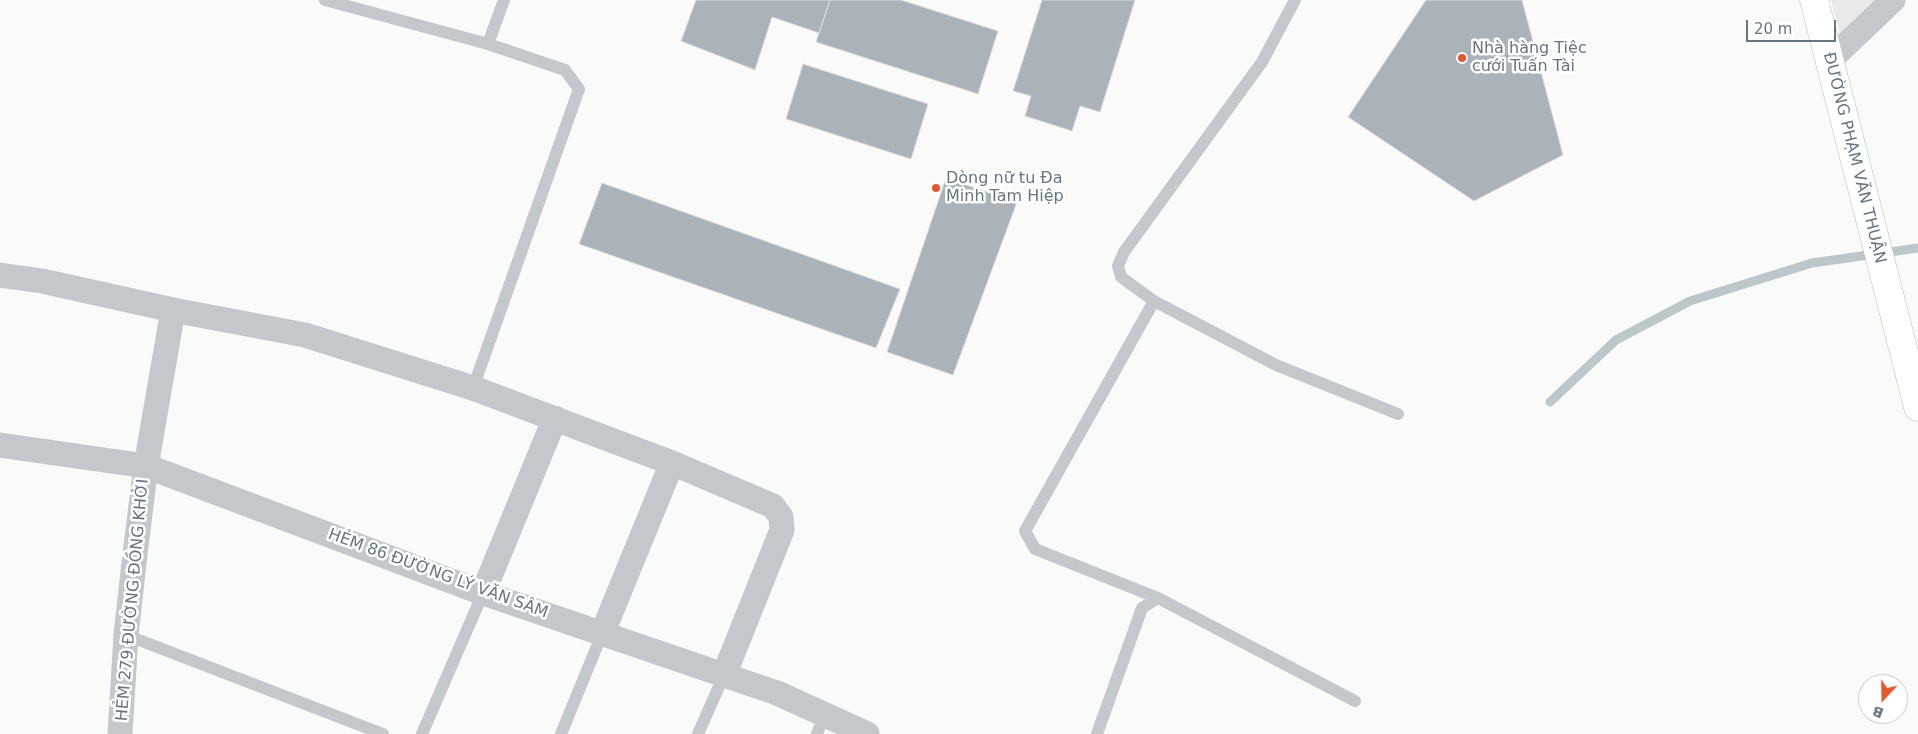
<!DOCTYPE html>
<meta charset="utf-8">
<style>
body{margin:0}
#map{position:relative;width:1918px;height:734px;overflow:hidden;background:#fafaf8;font-family:"DejaVu Sans",sans-serif}
canvas{display:block}
.north{position:absolute;left:1858px;top:674px;width:50px;height:50px;box-sizing:border-box;background:#fff;border:1px solid #c1c8cd;border-radius:50%;rotate:201deg;font-size:14px;font-weight:700;line-height:20px;text-align:center;color:#657683}
.north::after{content:'';display:block;margin:auto;width:18px;height:22px;background:#e4572e;clip-path:polygon(50% 0,100% 100%,50% 72%,0 100%)}
.scale{position:absolute;left:1746px;top:20px;width:90px;height:22px;box-sizing:border-box;border:2px solid #657683;border-top:0;padding-left:6px;font-size:15px;line-height:18px;white-space:nowrap;color:#657683;-webkit-text-stroke:4px #fff;paint-order:stroke}
</style>
<div id="map">
<canvas width="1918" height="734"></canvas>
<div class="north">B</div>
<div class="scale">20 m</div>
</div>
<script>
const c = document.querySelector('canvas').getContext('2d');
c.lineJoin = 'round';
function fill(path, color) { c.fillStyle = color; c.fill(path, 'evenodd'); }
const toPath = rows => new Path2D(rows.map(r => 'M' + r).join(''));
function strokePath(path, color, width, dash) { c.strokeStyle = color; c.lineWidth = width; c.lineCap = dash ? 'butt' : 'round'; c.setLineDash(dash || []); c.stroke(path); }
function drawText(font, color, halo, rows, align = 'center') {
  c.font = font + ' "DejaVu Sans",sans-serif'; c.lineWidth = 5; c.setLineDash([]); c.textBaseline = 'middle'; c.strokeStyle = halo; c.fillStyle = color; for (const [text, x, y, turn = 0] of rows) {
    c.save(); c.translate(x, y); c.rotate((+turn || 0) * Math.PI / 180); c.textAlign = isNaN(turn) ? turn : align; if (halo) c.strokeText(text, 0, 0); c.fillText(text, 0, 0); c.restore();
  }
}
fill(toPath([
 [1831,0,1876,0,1840,34]
]), '#e8e9e9');
strokePath(toPath([
 [1550,402,1616,340,1690,301,1812,263,1918,248]
]), '#bbc7cb', 9);
const building = toPath([
 [696,0,830,0,819,33,772,17,755,70,681,41,696,0],
 [830,0,901,0,998,31,978,94,816,42,830,0],
 [1042,0,1135,0,1100,112,1080,106,1072,131,1025,116,1031,96,1013,91,1042,0],
 [1426,0,1522,0,1563,155,1474,201,1348,117,1426,0],
 [803,64,928,104,911,159,786,119,803,64],
 [946,178,1017,202,953,375,887,352,946,178],
 [602,183,900,289,876,348,579,244,602,183]
]);
fill(building, '#aab3b9');
strokePath(building, '#dcdcda', 1);
const primary = toPath([
 [1814,0,1918,407]
]);
strokePath(primary, '#b5babe', 29);
strokePath(toPath([
 [325,0,488,44,565,70,579,89,473,388],
 [488,44,504,0],
 [1154,301,1276,365,1398,414],
 [1158,598,1035,549,1025,531,1154,301,1121,277,1118,266,1124,252,1262,62,1295,0],
 [126,635,383,734],
 [422,734,483,593],
 [561,734,602,634],
 [698,734,724,675],
 [817,734,824,715],
 [1097,734,1142,608,1158,598,1355,701]
]), '#c3c8cc', 12);
strokePath(toPath([
 [1829,61,1893,0],
 [0,275,42,281,173,310,305,335,473,388,672,463,773,506,781,517,782,530,724,675],
 [0,445,146,466,483,593,777,693,867,734],
 [483,593,555,418],
 [602,634,672,463],
 [120,734,126,635,135,554,146,466,173,310]
]), '#c3c8cc', 25);
strokePath(primary, '#fff', 28);
for (const [x, y, r, color] of [
 [1462,58,5,"#e4572e"],
 [936,188,5,"#e4572e"]
]) { const dot = new Path2D(); dot.arc(x, y, r, 0, 2 * Math.PI); c.fillStyle = color; c.fill(dot); strokePath(dot, '#fff', 2); }
drawText('16px', '#657683', '#fff', [
 ["Nhà hàng Tiệc",1472,49],
 ["cưới Tuấn Tài",1472,67],
 ["Dòng nữ tu Đa",946,179],
 ["Minh Tam Hiệp",946,197]
], 'left');
drawText('16px', '#657683', '#fff', [
 ["ĐƯỜNG PHẠM VĂN THUẬN",1854,158,76],
 ["HẺM 86 ĐƯỜNG LÝ VĂN SÂM",438,574,20],
 ["HẺM 279 ĐƯỜNG ĐỒNG KHỞI",133,600,-85]
]);
</script>
